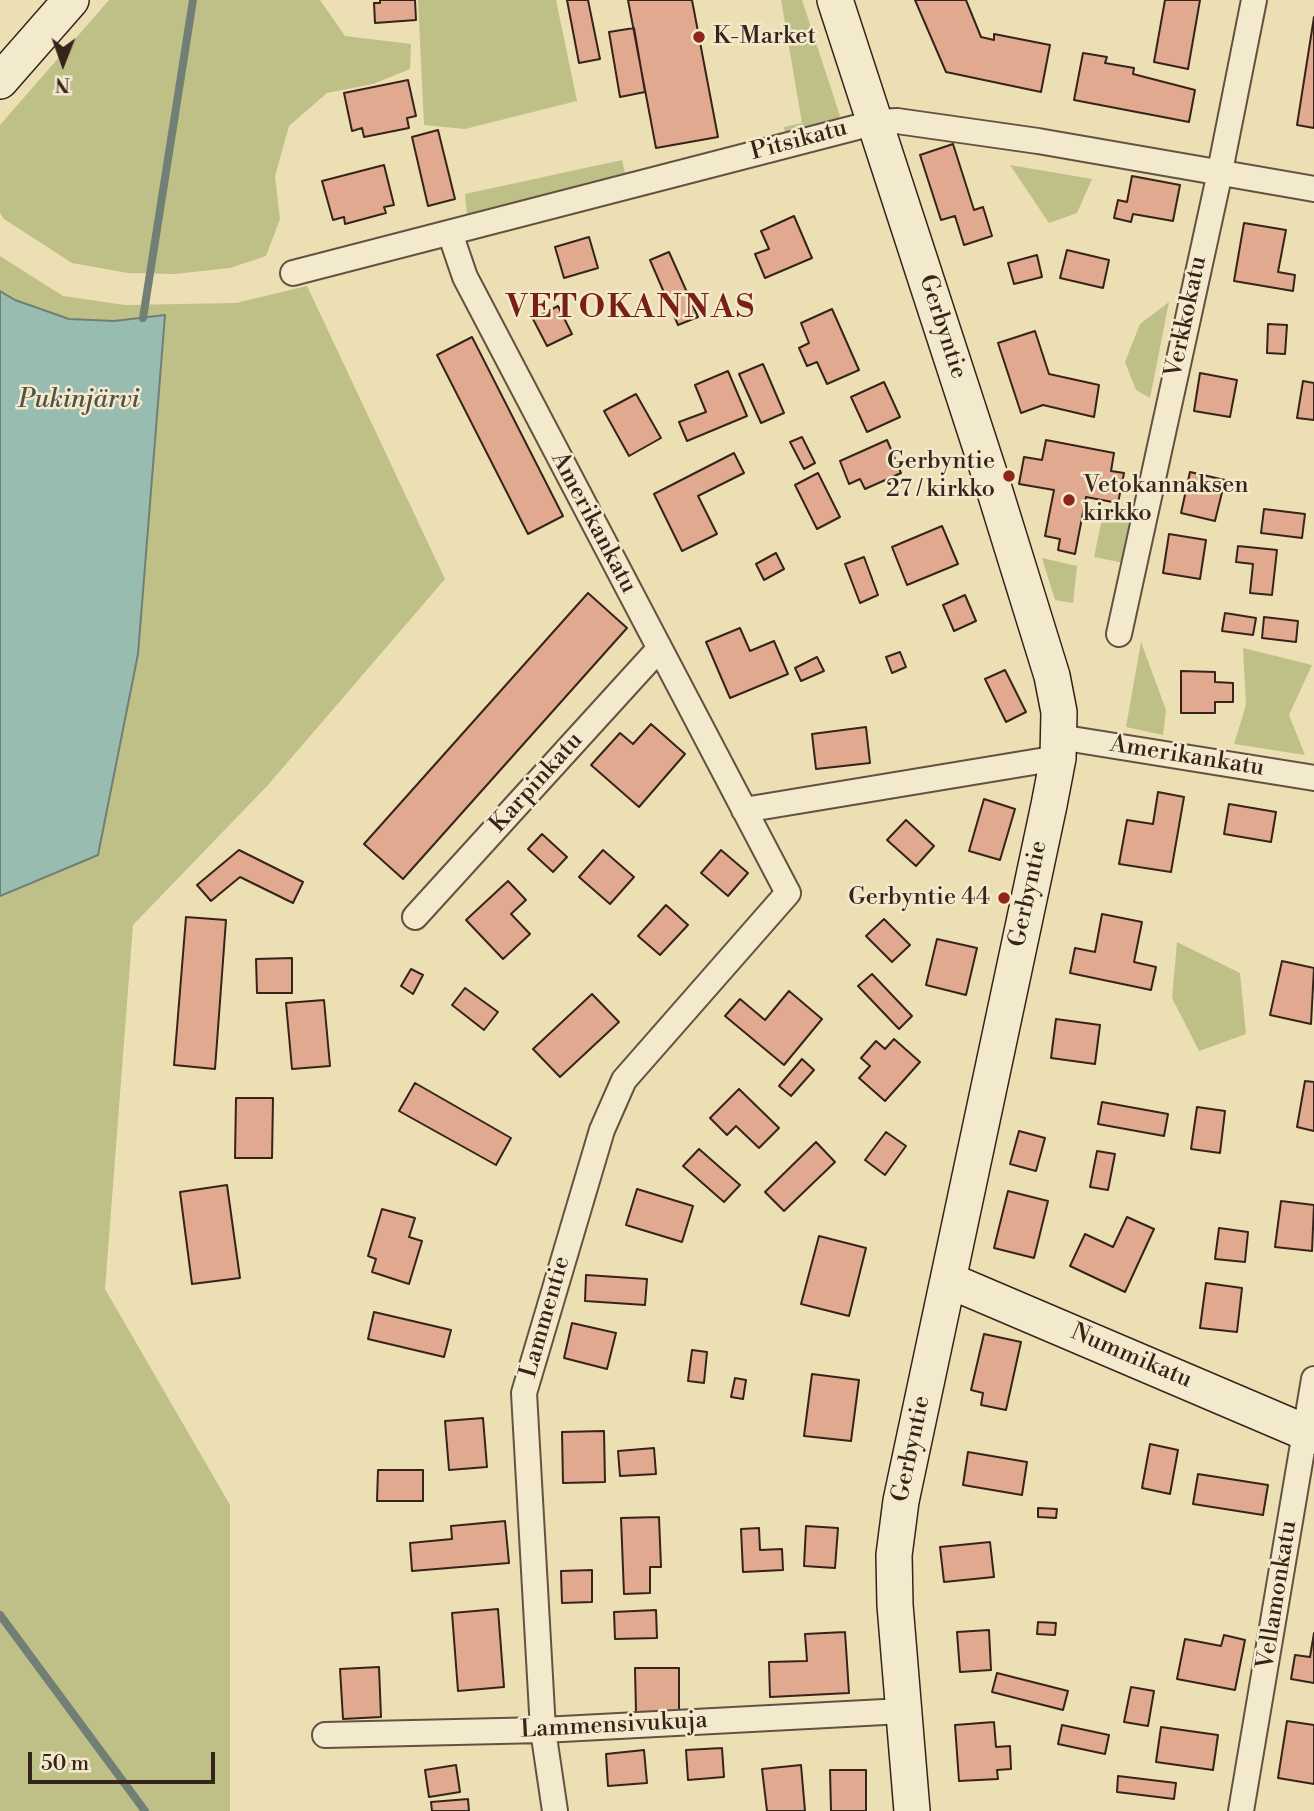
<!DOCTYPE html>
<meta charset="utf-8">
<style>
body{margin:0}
#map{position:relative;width:1314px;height:1811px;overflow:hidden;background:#ecdfb3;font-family:"Libre Bodoni",serif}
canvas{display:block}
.north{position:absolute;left:28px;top:28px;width:70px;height:70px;-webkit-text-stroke:5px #f3eace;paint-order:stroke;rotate:181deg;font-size:19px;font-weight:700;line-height:28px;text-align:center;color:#36231a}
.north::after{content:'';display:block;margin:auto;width:24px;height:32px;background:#36231a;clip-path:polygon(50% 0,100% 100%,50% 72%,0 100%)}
.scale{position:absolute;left:28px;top:1752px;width:187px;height:32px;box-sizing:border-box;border:4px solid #36231a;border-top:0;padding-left:9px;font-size:21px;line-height:24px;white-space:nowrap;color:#36231a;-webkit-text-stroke:5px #f3eace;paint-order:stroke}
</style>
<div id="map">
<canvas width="1314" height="1811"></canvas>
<div class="north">N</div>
<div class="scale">50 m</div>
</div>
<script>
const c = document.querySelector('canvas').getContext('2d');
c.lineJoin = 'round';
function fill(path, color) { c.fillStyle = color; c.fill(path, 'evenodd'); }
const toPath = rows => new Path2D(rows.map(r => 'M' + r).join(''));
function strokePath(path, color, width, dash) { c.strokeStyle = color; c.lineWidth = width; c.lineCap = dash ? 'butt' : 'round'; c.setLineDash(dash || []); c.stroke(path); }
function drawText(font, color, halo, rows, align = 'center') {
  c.font = font + ' "Libre Bodoni",serif'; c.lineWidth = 5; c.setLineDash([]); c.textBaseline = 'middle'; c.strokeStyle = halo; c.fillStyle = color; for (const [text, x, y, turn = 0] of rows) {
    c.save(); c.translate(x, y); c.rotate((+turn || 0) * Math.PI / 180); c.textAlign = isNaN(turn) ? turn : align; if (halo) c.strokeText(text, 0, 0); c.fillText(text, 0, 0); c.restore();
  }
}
fill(toPath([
 [109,0,320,0,345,36,411,44,410,69,373,84,327,93,289,126,275,176,280,219,266,256,230,268,174,274,128,273,72,263,4,219,0,213,0,125],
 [418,0,556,0,577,101,465,129,424,125],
 [781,0,802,0,840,116,829,125,786,137,784,127,802,123],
 [622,160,626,177,467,214,465,194],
 [1010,165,1092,179,1077,213,1049,223],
 [0,256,63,296,125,305,236,303,307,286,445,579,268,785,133,925,105,1289,230,1505,230,1811,0,1811,0,896,98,855,138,654,165,316,114,321,69,319,15,300,0,291],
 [1169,302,1150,398,1136,390,1125,362,1140,324],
 [1103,514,1137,520,1129,564,1094,557],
 [1042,558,1077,566,1073,603,1055,600],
 [1141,642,1166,710,1163,735,1126,727],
 [1243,648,1312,665,1289,715,1305,755,1234,744,1246,705],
 [1177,942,1240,973,1246,1034,1199,1051,1172,998]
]), '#bec088');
const water = toPath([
 [0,291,15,300,69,319,114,321,165,315,138,654,98,855,0,896,0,291]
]);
fill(water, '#99bcb1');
strokePath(water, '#717f75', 2);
strokePath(toPath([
 [143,318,193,0],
 [0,1615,145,1811]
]), '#717f75', 8);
const building = toPath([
 [380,0,415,0,416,20,375,23,374,3,380,3,380,0],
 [567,0,588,0,600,59,579,63,567,0],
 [628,0,692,0,718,137,656,148,628,0],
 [915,0,966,0,981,37,994,40,994,34,1050,45,1041,92,946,72,915,0],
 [1165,0,1200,0,1188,69,1154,62,1165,0],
 [1314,17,1314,128,1297,125,1314,17],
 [634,28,645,92,620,97,609,32,634,28],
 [1083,53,1107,57,1105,63,1134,68,1133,74,1195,90,1189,122,1074,100,1083,53],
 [408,80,416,116,407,118,409,128,364,137,362,128,352,131,344,93,408,80],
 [438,130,455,199,428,206,412,137,438,130],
 [953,144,974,210,983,207,992,236,964,245,955,216,941,220,920,155,953,144],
 [384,165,394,205,384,207,386,213,345,224,344,217,333,220,322,181,384,165],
 [1132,176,1180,185,1173,221,1133,214,1131,222,1114,218,1118,200,1127,202,1132,176],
 [794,216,812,258,765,278,755,254,769,249,761,231,794,216],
 [1244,223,1286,230,1278,272,1295,275,1293,291,1234,281,1244,223],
 [589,237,598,268,564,278,555,247,589,237],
 [1067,250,1109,260,1103,288,1060,278,1067,250],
 [669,252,698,317,678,325,650,260,669,252],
 [1037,255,1042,277,1014,284,1008,263,1037,255],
 [558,306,572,334,547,346,533,319,558,306],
 [832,309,859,370,827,384,817,362,807,366,799,348,809,343,801,323,832,309],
 [1268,324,1287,325,1285,354,1267,353,1268,324],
 [1035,331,1049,374,1099,385,1094,417,1043,405,1021,413,998,343,1035,331],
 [472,337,563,516,528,534,437,355,472,337],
 [763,364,784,413,761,423,739,374,763,364],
 [728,371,747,416,687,441,679,422,706,412,695,385,728,371],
 [1200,373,1237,380,1230,417,1194,411,1200,373],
 [1303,381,1314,383,1314,420,1297,418,1303,381],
 [884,382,900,417,867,432,851,397,884,382],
 [636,394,661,438,629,456,604,411,636,394],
 [802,437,815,463,804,469,790,442,802,437],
 [887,440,901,473,865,489,860,479,849,484,840,461,887,440],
 [1046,440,1114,453,1111,471,1124,473,1118,503,1086,497,1075,554,1058,550,1060,539,1045,536,1054,490,1019,484,1024,457,1042,460,1046,440],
 [734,453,744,473,698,496,717,534,682,551,654,494,734,453],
 [1190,472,1225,480,1215,521,1181,513,1190,472],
 [818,473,840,517,817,529,795,485,818,473],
 [1264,509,1305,514,1302,538,1261,533,1264,509],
 [942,526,958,564,907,585,892,547,942,526],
 [1169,534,1206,540,1200,579,1163,573,1169,534],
 [1238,546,1277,550,1272,595,1250,593,1253,564,1236,562,1238,546],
 [776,553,784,569,764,580,756,564,776,553],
 [864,557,878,595,860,603,845,564,864,557],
 [588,593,627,628,403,879,364,844,588,593],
 [965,595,976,621,954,631,943,605,965,595],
 [1225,613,1256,618,1253,635,1222,631,1225,613],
 [1264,617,1298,621,1296,642,1262,638,1264,617],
 [740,628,750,651,774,641,788,674,730,698,706,642,740,628],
 [900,652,906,667,892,673,886,657,900,652],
 [817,657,824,671,801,681,795,668,817,657],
 [1005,670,1026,712,1006,722,985,679,1005,670],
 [1181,671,1215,672,1215,682,1233,683,1233,702,1215,702,1215,713,1181,713,1181,671],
 [651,724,685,754,639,807,591,765,620,733,633,744,651,724],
 [866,727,870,763,816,769,812,734,866,727],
 [1158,792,1184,797,1171,872,1119,864,1127,820,1153,824,1158,792],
 [984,799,1015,809,1000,860,969,851,984,799],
 [1229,804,1276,812,1271,842,1224,834,1229,804],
 [906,820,934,846,916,866,887,840,906,820],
 [542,834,567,857,553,872,528,849,542,834],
 [239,850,303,882,293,903,240,877,211,901,197,885,239,850],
 [603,850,634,877,610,904,579,877,603,850],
 [721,850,748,873,728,896,701,873,721,850],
 [508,881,526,900,511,914,530,934,503,959,466,920,508,881],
 [666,905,688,925,660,955,638,936,666,905],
 [1102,914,1142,922,1134,962,1156,967,1151,990,1070,973,1075,948,1095,952,1102,914],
 [186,917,226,920,215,1069,174,1065,186,917],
 [884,919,910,945,892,962,866,936,884,919],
 [937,939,977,948,966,995,926,985,937,939],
 [292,958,292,993,257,993,256,959,292,958],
 [1282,961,1314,968,1311,1024,1270,1015,1282,961],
 [411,969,423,975,413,994,401,986,411,969],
 [872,974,912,1016,899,1029,858,986,872,974],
 [465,988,498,1012,484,1030,452,1005,465,988],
 [789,991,822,1019,784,1065,725,1016,740,999,765,1020,789,991],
 [592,994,619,1022,560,1077,533,1049,592,994],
 [324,1000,330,1066,292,1069,286,1003,324,1000],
 [1056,1019,1100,1025,1095,1064,1051,1058,1056,1019],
 [894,1039,920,1062,885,1101,859,1078,870,1066,861,1058,876,1041,885,1049,894,1039],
 [802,1059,814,1070,791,1096,779,1086,802,1059],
 [1305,1081,1314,1082,1314,1131,1297,1127,1305,1081],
 [415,1083,511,1138,496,1165,399,1111,415,1083],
 [739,1089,779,1128,759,1148,736,1126,727,1135,710,1118,739,1089],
 [236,1098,273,1098,272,1158,235,1158,236,1098],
 [1102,1102,1168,1114,1164,1136,1098,1124,1102,1102],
 [1197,1107,1225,1111,1220,1153,1191,1149,1197,1107],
 [1019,1131,1045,1138,1036,1171,1010,1164,1019,1131],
 [886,1132,906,1146,885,1175,865,1160,886,1132],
 [816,1142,835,1162,784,1211,765,1192,816,1142],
 [699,1149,740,1185,724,1202,683,1166,699,1149],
 [1097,1151,1115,1154,1108,1190,1090,1187,1097,1151],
 [227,1185,240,1278,192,1284,180,1192,227,1185],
 [637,1189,693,1206,682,1242,626,1225,637,1189],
 [1008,1191,1048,1201,1034,1258,994,1248,1008,1191],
 [1281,1201,1314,1205,1312,1251,1275,1247,1281,1201],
 [382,1209,415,1218,409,1237,422,1241,409,1284,372,1272,376,1259,368,1256,382,1209],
 [1127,1217,1154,1229,1125,1292,1070,1266,1085,1234,1113,1247,1127,1217],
 [1219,1228,1248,1232,1245,1262,1215,1259,1219,1228],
 [819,1236,866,1248,849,1316,801,1304,819,1236],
 [586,1275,647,1279,645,1305,585,1301,586,1275],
 [1206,1283,1242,1288,1237,1332,1200,1328,1206,1283],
 [374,1312,451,1330,444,1357,368,1339,374,1312],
 [572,1323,616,1333,607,1369,564,1358,572,1323],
 [984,1334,1021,1342,1006,1410,981,1405,983,1393,971,1390,984,1334],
 [692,1350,707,1352,704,1383,688,1381,692,1350],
 [812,1374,859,1380,851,1441,804,1436,812,1374],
 [735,1378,746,1380,743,1399,731,1397,735,1378],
 [483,1418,487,1467,449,1470,445,1421,483,1418],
 [604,1431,605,1482,563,1483,562,1432,604,1431],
 [1150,1444,1178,1450,1170,1494,1142,1488,1150,1444],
 [654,1448,656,1474,620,1476,618,1451,654,1448],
 [968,1452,1027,1462,1022,1495,963,1485,968,1452],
 [378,1470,423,1470,423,1501,377,1501,378,1470],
 [1198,1474,1268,1485,1263,1515,1193,1504,1198,1474],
 [1038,1508,1057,1509,1056,1518,1038,1517,1038,1508],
 [659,1517,661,1567,650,1567,650,1593,624,1594,621,1518,659,1517],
 [505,1521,509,1563,412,1571,410,1543,452,1539,451,1526,505,1521],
 [806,1526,838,1528,835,1568,804,1566,806,1526],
 [759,1528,760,1550,782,1549,783,1570,743,1572,741,1529,759,1528],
 [990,1542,994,1577,944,1582,940,1547,990,1542],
 [592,1570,592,1602,562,1603,561,1571,592,1570],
 [498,1609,504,1687,458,1691,452,1613,498,1609],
 [656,1610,657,1638,615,1639,614,1612,656,1610],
 [1038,1622,1056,1623,1055,1635,1037,1634,1038,1622],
 [989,1630,991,1670,960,1672,957,1632,989,1630],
 [845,1632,849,1693,770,1697,769,1662,807,1661,805,1634,845,1632],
 [1314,1633,1314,1683,1291,1679,1295,1655,1310,1657,1314,1633],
 [1224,1635,1245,1640,1235,1690,1177,1679,1185,1639,1221,1646,1224,1635],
 [379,1667,381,1717,343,1719,340,1669,379,1667],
 [635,1668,679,1668,679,1712,636,1713,635,1668],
 [997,1673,1068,1691,1063,1710,992,1692,997,1673],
 [1131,1687,1154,1691,1148,1726,1124,1722,1131,1687],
 [1287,1721,1314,1725,1314,1784,1278,1778,1287,1721],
 [994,1722,996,1747,1010,1746,1011,1769,997,1770,998,1779,959,1781,955,1725,994,1722],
 [1062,1725,1109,1735,1105,1754,1058,1744,1062,1725],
 [1161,1727,1218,1735,1213,1770,1156,1762,1161,1727],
 [722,1748,724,1777,688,1780,686,1750,722,1748],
 [644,1750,647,1783,608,1786,606,1754,644,1750],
 [456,1765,460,1792,429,1797,425,1770,456,1765],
 [801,1765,805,1811,767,1811,762,1769,801,1765],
 [830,1770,866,1770,866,1811,831,1811,830,1770],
 [1118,1776,1176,1783,1174,1799,1117,1792,1118,1776],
 [468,1799,469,1811,432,1811,431,1802,468,1799]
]);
fill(building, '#e1a98f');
strokePath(building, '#36231a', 2);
const street = toPath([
 [450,233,465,277,788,893,624,1080,602,1130,524,1393,543,1730,555,1811],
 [293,273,877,122,897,121,1038,141,1314,189],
 [1119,634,1217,186,1254,0],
 [1059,737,1314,778],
 [744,810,1058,758],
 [415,917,659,649],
 [325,1735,543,1730,903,1711],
 [1241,1811,1314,1379]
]);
const secondary = toPath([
 [835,0,991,479,1052,676,1059,712,1058,758,1049,805,901,1501,894,1555,895,1605,912,1811],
 [0,81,71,0],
 [948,1280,1314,1436]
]);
strokePath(street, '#645240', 28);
strokePath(secondary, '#36231a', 38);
strokePath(street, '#f3eace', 24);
strokePath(secondary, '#f3eace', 35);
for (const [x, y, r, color] of [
 [699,37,7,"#8f2418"],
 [1009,476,7,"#8f2418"],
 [1069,500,7,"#8f2418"],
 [1004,898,7,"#8f2418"]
]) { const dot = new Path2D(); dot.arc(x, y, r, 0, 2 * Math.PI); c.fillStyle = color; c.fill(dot); strokePath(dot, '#f3eace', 2.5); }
drawText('24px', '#36231a', '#f3eace', [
 ["K-Market",713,37],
 ["Gerbyntie",995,462,"right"],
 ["27 / kirkko",995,490,"right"],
 ["Vetokannaksen",1083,486],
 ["kirkko",1083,514],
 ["Gerbyntie 44",990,898,"right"]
], 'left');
drawText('24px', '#36231a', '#f3eace', [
 ["Pitsikatu",799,141,-15],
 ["Verkkokatu",1187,317,-78],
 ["Gerbyntie",942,327,72],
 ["Amerikankatu",593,523,62],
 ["Amerikankatu",1187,757,9],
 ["Karpinkatu",537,783,-48],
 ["Gerbyntie",1029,894,-78],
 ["Lammentie",546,1317,-74],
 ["Nummikatu",1131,1357,23],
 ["Gerbyntie",912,1449,-78],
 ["Vellamonkatu",1278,1595,-81],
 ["Lammensivukuja",614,1726,-3]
]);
drawText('italic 26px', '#545147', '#f3eace', [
 ["Pukinjärvi",79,401]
]);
c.letterSpacing = '2px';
drawText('bold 32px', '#7a1f14', '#f3eace', [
 ["VETOKANNAS",631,309]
]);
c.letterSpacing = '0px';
</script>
